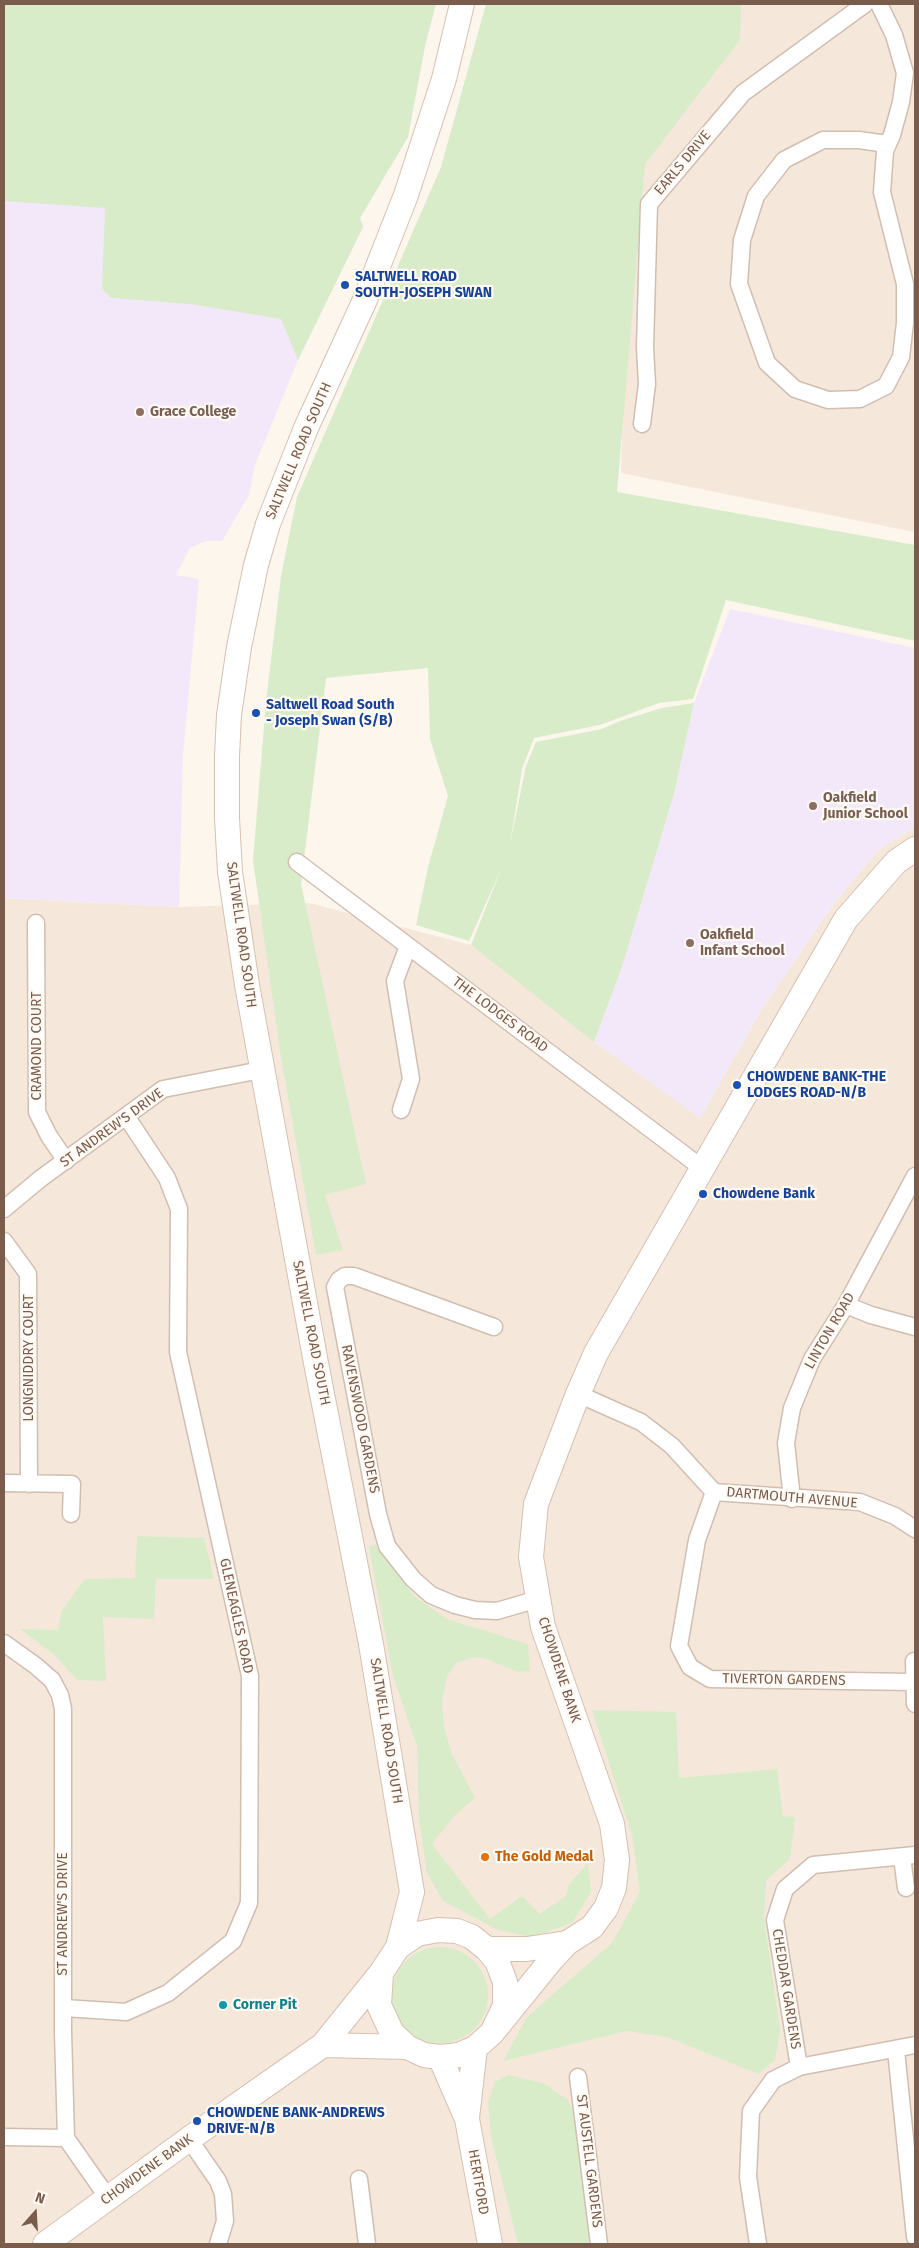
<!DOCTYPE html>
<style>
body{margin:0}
#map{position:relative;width:919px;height:2248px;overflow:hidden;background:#fdf6ec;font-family:"Fira Sans",sans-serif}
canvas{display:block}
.frame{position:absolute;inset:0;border:5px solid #7a5c4d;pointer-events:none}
.north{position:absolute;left:10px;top:2188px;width:50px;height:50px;-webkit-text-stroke:4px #fffaf3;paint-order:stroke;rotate:19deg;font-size:14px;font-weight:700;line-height:20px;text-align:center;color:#7a5c4d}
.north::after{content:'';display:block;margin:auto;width:18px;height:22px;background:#7a5c4d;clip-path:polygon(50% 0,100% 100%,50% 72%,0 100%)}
</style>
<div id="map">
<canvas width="919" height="2248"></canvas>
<div class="frame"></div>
<div class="north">N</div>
</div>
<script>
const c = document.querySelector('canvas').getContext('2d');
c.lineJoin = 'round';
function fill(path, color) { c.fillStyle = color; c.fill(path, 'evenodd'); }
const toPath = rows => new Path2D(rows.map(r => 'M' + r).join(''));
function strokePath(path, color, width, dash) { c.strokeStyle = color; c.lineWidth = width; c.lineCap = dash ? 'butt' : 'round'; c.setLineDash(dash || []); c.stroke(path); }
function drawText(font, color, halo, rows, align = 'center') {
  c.font = font + ' "Fira Sans",sans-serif'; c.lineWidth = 4.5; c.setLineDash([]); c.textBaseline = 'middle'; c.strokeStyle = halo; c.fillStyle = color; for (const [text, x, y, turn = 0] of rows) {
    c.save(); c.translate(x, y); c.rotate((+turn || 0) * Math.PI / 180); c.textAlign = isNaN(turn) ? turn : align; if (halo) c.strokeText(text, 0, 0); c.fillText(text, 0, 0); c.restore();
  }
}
fill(toPath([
 [726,4,915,4,915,532,621,473,629,159],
 [915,827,915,2244,4,2244,4,898,179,907,309,903,471,945,700,1118,763,1007,835,902,878,850]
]), '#f5e8da');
fill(toPath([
 [4,4,436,4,425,46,408,137,360,218,363,227,298,360,255,465,249,495,222,541,206,541,190,548,176,575,199,579,183,755,179,907,4,898],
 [730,609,915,648,915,827,878,850,835,902,763,1007,700,1118,594,1042,622,967,674,794,694,703]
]), '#f3e8fa');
fill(toPath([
 [4,4,436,4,425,46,408,137,360,218,363,227,298,360,281,319,190,304,111,298,102,289,105,208,4,201],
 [486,4,741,4,740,40,645,164,617,492,915,545,915,641,726,600,693,699,659,703,600,725,534,738,522,769,510,844,526,766,536,742,602,729,620,721,662,708,694,703,674,794,622,967,594,1042,471,945,502,867,469,941,416,925,428,867,448,796,430,739,428,668,326,678,301,884,366,1184,325,1195,343,1250,316,1255,281,1057,253,860,266,702,281,576,297,497,441,167],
 [137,1536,204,1538,214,1579,156,1579,154,1619,103,1617,106,1681,77,1680,55,1655,20,1629,58,1630,61,1612,85,1579,135,1578],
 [375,1545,415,1597,447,1619,528,1644,530,1671,518,1672,484,1658,470,1658,456,1663,447,1676,442,1702,444,1727,452,1754,475,1798,455,1815,432,1844,490,1919,522,1896,540,1914,566,1896,569,1884,588,1863,591,1892,572,1923,531,1937,498,1930,443,1901,427,1873,419,1818,417,1746,393,1676,369,1547],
 [592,1710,676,1712,679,1778,777,1769,783,1816,795,1817,790,1859,766,1880,764,1917,780,2031,775,2060,758,2074,667,2037,627,2031,503,2061,527,2017,612,1943,640,1892,632,1835],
 '392 1995a48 48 0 1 1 96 0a48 48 0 1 1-96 0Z',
 [508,2075,543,2083,568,2100,577,2117,589,2244,518,2244,491,2137,488,2102,495,2082]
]), '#d8ecc9');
const street = toPath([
 [879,4,894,35,905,73,901,102,892,135,885,151,882,192,905,284,905,323,901,357,886,386,860,399,828,400,795,389,767,363,739,284,742,240,756,196,784,160,823,140,859,140,887,144],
 [642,424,647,384,645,347,649,204,743,93,865,4],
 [297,862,702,1168],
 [36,923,37,1112,49,1136,66,1161],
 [401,1110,411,1079,395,981,408,946],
 [4,1209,40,1179,163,1089,261,1070],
 [4,1241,28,1274,29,1484],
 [846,1305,871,1315,915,1327],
 [494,1327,354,1276,345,1276,339,1280,335,1287,378,1514,387,1546,413,1579,431,1595,455,1605,475,1610,497,1611,538,1599],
 [578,1394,641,1422,672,1446,714,1492,860,1502,895,1516,915,1529],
 [4,1483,72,1484,71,1514],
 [714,1492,697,1540,679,1646,690,1667,710,1679,914,1682],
 [792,1499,786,1443,792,1408,812,1359,846,1305,915,1176],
 [4,1643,36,1666,52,1680,60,1695,63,1709,63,2032,66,2138,108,2198],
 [914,1661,915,1704],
 [902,1857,906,1888],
 [64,2008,126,2012,168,1993,233,1941,249,1903,250,1676,178,1352,179,1209,167,1178,126,1116],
 [896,2050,915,2237],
 [799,2067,775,1920,785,1889,813,1865,915,1855],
 [578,2077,599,2244],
 [4,2137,66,2138],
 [189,2139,218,2181,223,2194,225,2221,218,2244],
 [359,2179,367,2244],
 [758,2244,748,2177,751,2111,773,2080,799,2067,915,2045]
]);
const secondary = toPath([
 [398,1947,412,1892,371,1644,316,1363,247,985,230,872,227,818,227,756,229,715,239,647,256,565,268,524,306,428,364,302,406,195,444,79,462,4],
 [487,1949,527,1949,567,1943],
 [492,2033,552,1959,567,1943,592,1927,606,1908,614,1888,617,1860,612,1824,543,1627,531,1557,536,1504,578,1394,596,1353,846,919,896,862,915,849],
 [323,2045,407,2047],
 [440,2057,467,2119,490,2244],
 [467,2118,475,2048],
 [45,2244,189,2139,323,2045,381,1973,398,1947,417,1934,438,1930,457,1931,472,1937,487,1949,497,1961,505,1982,505,2006,492,2033,475,2048,459,2055,440,2057,424,2055,407,2047,392,2033,379,2005,381,1973]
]);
strokePath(street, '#d1beb0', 19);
strokePath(secondary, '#d6c0b0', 26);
strokePath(street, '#fff', 16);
strokePath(secondary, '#fff', 24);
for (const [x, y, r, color] of [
 [345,285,5,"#1a4fb4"],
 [140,412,5,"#8d6e63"],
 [256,713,5,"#1a4fb4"],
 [813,806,5,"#8d6e63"],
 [690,943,5,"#8d6e63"],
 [737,1085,5,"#1a4fb4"],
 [703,1194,5,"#1a4fb4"],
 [485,1857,5,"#e8710a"],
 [223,2005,5,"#0f9aa8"],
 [197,2121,5,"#1a4fb4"]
]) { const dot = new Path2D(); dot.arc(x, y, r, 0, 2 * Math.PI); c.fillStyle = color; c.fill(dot); strokePath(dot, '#fffaf3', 2); }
drawText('14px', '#7a5c4d', '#fffaf3', [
 ["EARLS DRIVE",683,163,-50],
 ["SALTWELL ROAD SOUTH",299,451,-67],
 ["SALTWELL ROAD SOUTH",241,935,82],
 ["THE LODGES ROAD",500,1015,37],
 ["CRAMOND COURT",37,1046,-90],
 ["ST ANDREW'S DRIVE",112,1128,-36],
 ["LINTON ROAD",830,1331,-60],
 ["SALTWELL ROAD SOUTH",311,1333,79],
 ["LONGNIDDRY COURT",29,1358,-90],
 ["RAVENSWOOD GARDENS",360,1419,79],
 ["DARTMOUTH AVENUE",792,1498,5],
 ["GLENEAGLES ROAD",236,1616,78],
 ["CHOWDENE BANK",559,1670,72],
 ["TIVERTON GARDENS",784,1680,1],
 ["SALTWELL ROAD SOUTH",386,1731,81],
 ["ST ANDREW'S DRIVE",63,1914,-90],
 ["CHEDDAR GARDENS",786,1989,81],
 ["ST AUSTELL GARDENS",589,2161,83],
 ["CHOWDENE BANK",147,2170,-36],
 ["HERTFORD",478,2182,80]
]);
drawText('bold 14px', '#164399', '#fffaf3', [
 ["SALTWELL ROAD",355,277],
 ["SOUTH-JOSEPH SWAN",355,293],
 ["Saltwell Road South",266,705],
 ["- Joseph Swan (S/B)",266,721],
 ["CHOWDENE BANK-THE",747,1077],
 ["LODGES ROAD-N/B",747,1093],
 ["Chowdene Bank",713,1194],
 ["CHOWDENE BANK-ANDREWS",207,2113],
 ["DRIVE-N/B",207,2129]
], 'left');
drawText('bold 14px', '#785e54', '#fffaf3', [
 ["Grace College",150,412],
 ["Oakfield",823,798],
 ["Junior School",823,814],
 ["Oakfield",700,935],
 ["Infant School",700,951]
], 'left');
drawText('bold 14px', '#c56008', '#fffaf3', [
 ["The Gold Medal",495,1857]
], 'left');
drawText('bold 14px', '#0d838f', '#fffaf3', [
 ["Corner Pit",233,2005]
], 'left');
</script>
